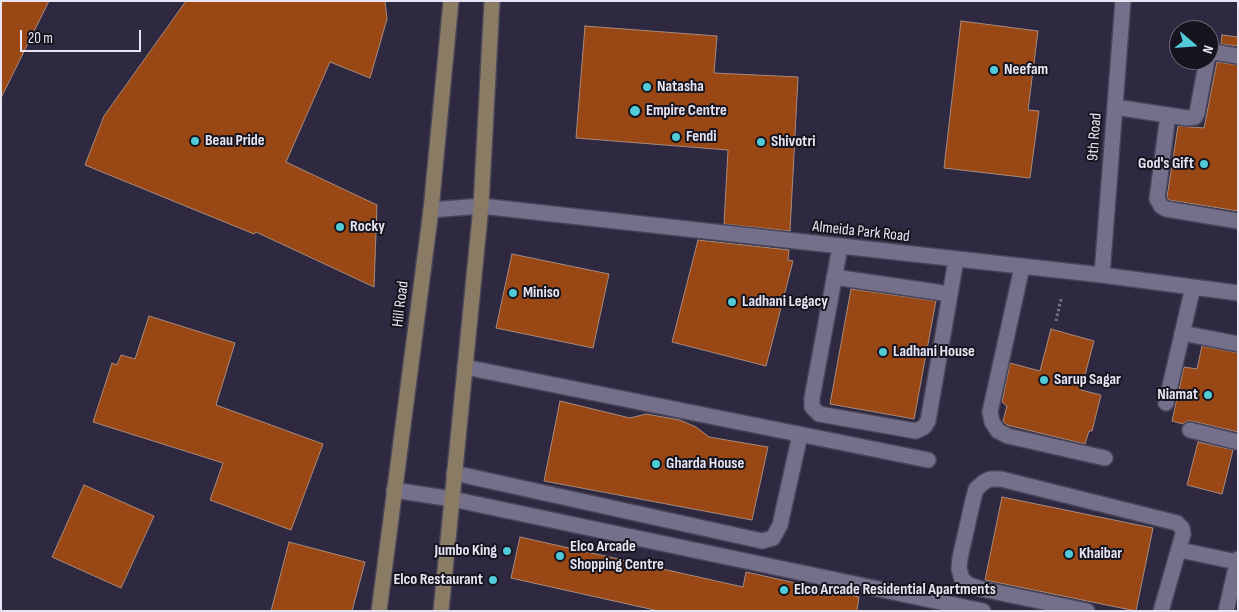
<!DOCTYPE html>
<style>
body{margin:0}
#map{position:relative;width:1239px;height:612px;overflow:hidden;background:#2e2940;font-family:"Sofia Sans Condensed",sans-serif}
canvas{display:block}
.frame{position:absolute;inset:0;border:2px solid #e7e5f4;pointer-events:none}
.north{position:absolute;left:1169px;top:20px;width:50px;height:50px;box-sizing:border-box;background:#16141e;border:1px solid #6a6874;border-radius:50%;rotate:108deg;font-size:14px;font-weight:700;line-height:20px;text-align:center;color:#e7e5f4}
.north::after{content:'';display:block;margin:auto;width:18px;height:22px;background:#52cbd8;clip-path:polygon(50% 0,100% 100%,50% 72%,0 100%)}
.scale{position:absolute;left:20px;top:30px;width:121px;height:22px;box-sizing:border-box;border:2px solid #e7e5f4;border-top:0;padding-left:6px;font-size:15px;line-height:18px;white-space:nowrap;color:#e7e5f4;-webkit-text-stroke:4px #16141e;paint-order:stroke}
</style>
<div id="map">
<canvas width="1239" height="612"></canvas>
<div class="frame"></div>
<div class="north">N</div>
<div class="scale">20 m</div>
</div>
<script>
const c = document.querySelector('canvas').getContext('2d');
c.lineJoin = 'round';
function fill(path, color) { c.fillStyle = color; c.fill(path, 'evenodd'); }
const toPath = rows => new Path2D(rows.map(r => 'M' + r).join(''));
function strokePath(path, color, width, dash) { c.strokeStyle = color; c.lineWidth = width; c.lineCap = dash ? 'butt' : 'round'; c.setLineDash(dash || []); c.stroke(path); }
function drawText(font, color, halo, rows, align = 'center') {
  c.font = font + ' "Sofia Sans Condensed",sans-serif'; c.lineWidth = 4; c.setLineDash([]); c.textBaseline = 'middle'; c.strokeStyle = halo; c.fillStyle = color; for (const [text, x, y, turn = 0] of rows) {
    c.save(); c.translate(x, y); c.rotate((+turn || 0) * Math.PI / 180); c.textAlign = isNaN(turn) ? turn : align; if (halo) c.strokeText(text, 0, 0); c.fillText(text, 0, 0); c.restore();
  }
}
const building = toPath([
 [1,1,49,1,1,98,1,1],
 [186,1,385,1,387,19,370,78,330,62,286,162,377,205,374,287,256,232,254,234,85,165,104,116,186,1],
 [961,21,1038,31,1028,110,1039,111,1030,178,944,168,961,21],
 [585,26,717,36,714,73,798,77,790,231,724,224,728,150,576,138,585,26],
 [1222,35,1238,37,1238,46,1221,44,1222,35],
 [1217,62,1238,65,1238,211,1169,200,1167,197,1178,126,1204,128,1217,62],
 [698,240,789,250,788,260,793,261,766,366,672,342,698,240],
 [512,254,609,274,593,348,496,328,512,254],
 [851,289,936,301,914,419,830,404,851,289],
 [149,316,235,343,216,405,323,444,291,530,210,500,223,463,93,422,112,363,117,365,121,355,135,359,149,316],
 [1051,329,1094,341,1081,390,1101,395,1092,431,1089,431,1085,444,1007,425,1003,421,1007,406,1002,402,1010,363,1040,371,1051,329],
 [1202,346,1238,353,1238,432,1192,421,1187,421,1183,424,1172,421,1184,367,1197,369,1202,346],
 [560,401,630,418,646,414,680,420,696,427,709,437,768,447,752,520,544,481,560,401],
 [1198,442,1233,450,1222,494,1187,485,1198,442],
 [84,485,154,516,121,588,52,557,84,485],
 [1002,497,1153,528,1136,611,985,580,1002,497],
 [520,537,743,587,746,572,859,597,857,611,659,611,511,578,520,537],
 [289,542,365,562,352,611,271,611,289,542]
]);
fill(building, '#994714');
strokePath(building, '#a98b7d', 1);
const service = toPath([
 [454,473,762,541,773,538,780,525,800,435]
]);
const minor = toPath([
 [1209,56,1214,52,1238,56],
 [1115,107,1187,118,1195,117,1197,113,1207,60],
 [1168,115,1157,199,1159,202,1161,206,1166,209,1238,221],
 [431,210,481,206,1102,275,1238,293],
 [840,247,812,398,812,407,819,414,916,431,924,427,928,421,956,260],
 [1022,267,990,412,992,422,998,431,1008,436,1105,458],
 [1102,275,1123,1],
 [834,277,950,294],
 [1182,333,1238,344],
 [465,367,928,460],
 [1166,403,1193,287],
 [1190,430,1238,442],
 [394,490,452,499,983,611],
 [1180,550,1237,562],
 [1087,611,982,589,969,585,962,579,959,569,960,558,973,500,976,489,984,482,990,479,1001,479,1177,523,1182,528,1183,534,1161,611],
 [1226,611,1238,559]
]);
const secondary = toPath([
 [379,611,431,210,451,1],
 [441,611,481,206,492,1]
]);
strokePath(service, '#484458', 18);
strokePath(minor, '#484458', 18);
strokePath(secondary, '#484458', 18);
strokePath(toPath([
 [1056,321,1061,299]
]), '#736f83', 3, [2.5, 2.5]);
strokePath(service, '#74708b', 15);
strokePath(minor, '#74708b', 15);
strokePath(secondary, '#897b64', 15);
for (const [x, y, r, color] of [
 [994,70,5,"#52cbd8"],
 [647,87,5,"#52cbd8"],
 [635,111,6,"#52cbd8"],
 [676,137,5,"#52cbd8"],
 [195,141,5,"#52cbd8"],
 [761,142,5,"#52cbd8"],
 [1204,164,5,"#52cbd8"],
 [340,227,5,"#52cbd8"],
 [513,293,5,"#52cbd8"],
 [732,302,5,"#52cbd8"],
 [883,352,5,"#52cbd8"],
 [1044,380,5,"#52cbd8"],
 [1208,395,5,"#52cbd8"],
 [656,464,5,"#52cbd8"],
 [507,551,5,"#52cbd8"],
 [1069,554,5,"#52cbd8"],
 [560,556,5,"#52cbd8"],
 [493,580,5,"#52cbd8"],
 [784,590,5,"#52cbd8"]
]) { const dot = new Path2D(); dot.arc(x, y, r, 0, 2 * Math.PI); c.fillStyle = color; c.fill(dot); strokePath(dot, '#16141e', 2); }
drawText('bold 16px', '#e7e5f4', '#16141e', [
 ["Neefam",1004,70],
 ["Natasha",657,87],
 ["Empire Centre",646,111],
 ["Fendi",686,137],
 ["Beau Pride",205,141],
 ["Shivotri",771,142],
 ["God's Gift",1194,164,"right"],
 ["Rocky",350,227],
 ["Miniso",523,293],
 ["Ladhani Legacy",742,302],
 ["Ladhani House",893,352],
 ["Sarup Sagar",1054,380],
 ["Niamat",1198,395,"right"],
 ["Gharda House",666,464],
 ["Elco Arcade",570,547],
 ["Shopping Centre",570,565],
 ["Jumbo King",497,551,"right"],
 ["Khaibar",1079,554],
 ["Elco Restaurant",483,580,"right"],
 ["Elco Arcade Residential Apartments",794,590]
], 'left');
drawText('16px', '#e7e5f4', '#16141e', [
 ["9th Road",1095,137,-86],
 ["Almeida Park Road",861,232,6],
 ["Hill Road",401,304,-83]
]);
</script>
